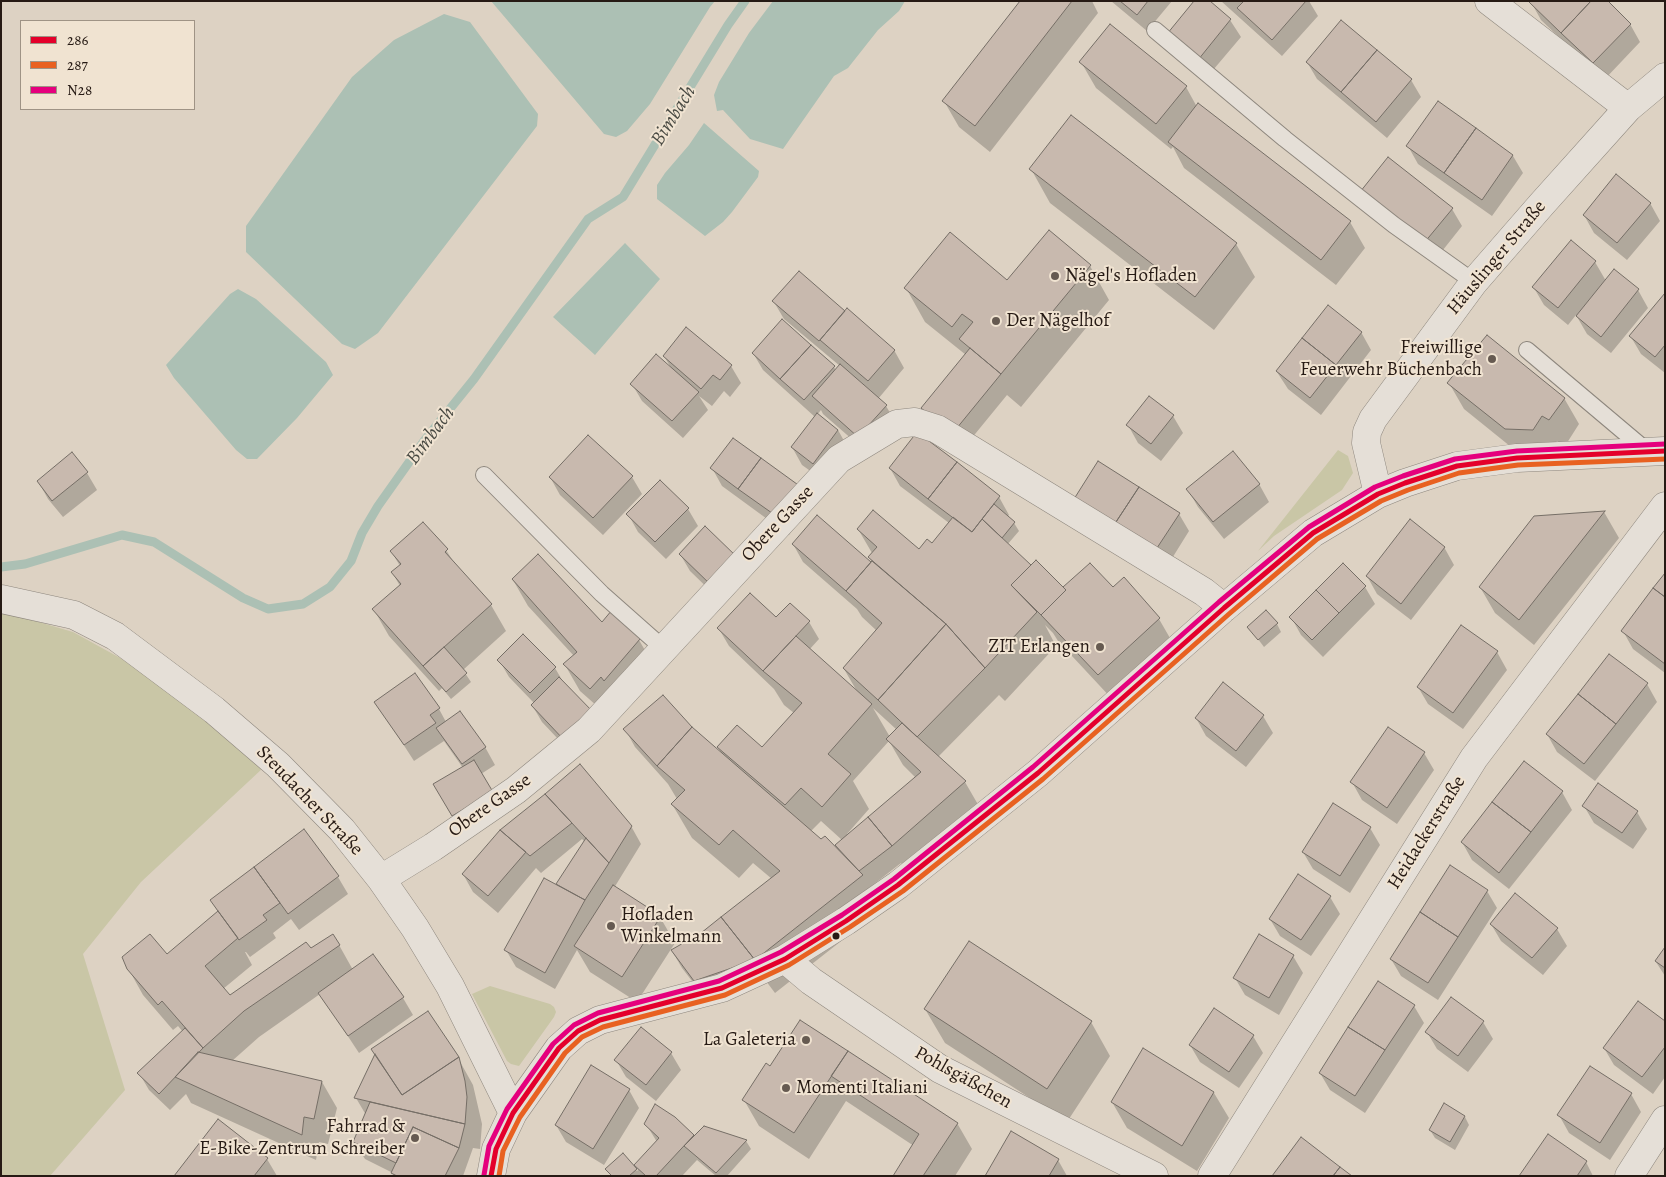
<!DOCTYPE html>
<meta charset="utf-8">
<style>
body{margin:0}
#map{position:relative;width:1666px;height:1177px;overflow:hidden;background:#ddd2c3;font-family:Alegreya,serif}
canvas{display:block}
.frame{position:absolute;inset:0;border:2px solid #261a14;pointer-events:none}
.legend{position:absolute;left:20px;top:20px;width:175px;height:90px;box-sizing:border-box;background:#f0e3d1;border:1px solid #9f9385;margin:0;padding:6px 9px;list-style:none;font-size:15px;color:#261a14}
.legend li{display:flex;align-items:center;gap:10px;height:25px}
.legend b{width:25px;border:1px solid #9f9385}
</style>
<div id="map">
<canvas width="1666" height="1177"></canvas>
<div class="frame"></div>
<ul class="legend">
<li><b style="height:6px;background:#e4002b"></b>286</li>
<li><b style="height:6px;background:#e86121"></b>287</li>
<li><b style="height:6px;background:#e5007d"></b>N28</li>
</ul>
</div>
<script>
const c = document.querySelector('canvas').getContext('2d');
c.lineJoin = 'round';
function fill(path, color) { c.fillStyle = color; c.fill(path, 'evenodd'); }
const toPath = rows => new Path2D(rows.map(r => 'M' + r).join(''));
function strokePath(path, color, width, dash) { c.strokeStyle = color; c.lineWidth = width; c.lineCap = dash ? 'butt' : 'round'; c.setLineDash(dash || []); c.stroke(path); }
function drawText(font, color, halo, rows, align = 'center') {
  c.font = font + ' Alegreya,serif'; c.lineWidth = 4; c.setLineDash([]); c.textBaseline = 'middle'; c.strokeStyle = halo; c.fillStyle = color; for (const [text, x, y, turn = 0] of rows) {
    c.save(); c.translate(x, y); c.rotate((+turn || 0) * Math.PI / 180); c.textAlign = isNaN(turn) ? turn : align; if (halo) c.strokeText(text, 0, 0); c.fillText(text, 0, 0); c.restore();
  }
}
fill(toPath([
 [1338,450,1348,456,1353,473,1342,490,1274,536,1258,551],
 [1,611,73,632,122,659,189,707,240,747,263,768,141,882,83,954,125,1090,50,1176,1,1176],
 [490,986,550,1004,554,1007,556,1012,554,1017,519,1066,511,1064,507,1061,472,994]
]), '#c9c6a6');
fill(toPath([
 [491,1,715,1,710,7,650,104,627,131,616,137,604,134],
 [773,1,905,1,899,11,878,30,848,68,834,76,783,149,750,139,723,110,717,111,714,95,719,82,749,33],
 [444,14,470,22,538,114,537,126,378,333,355,349,342,344,246,252,246,226,352,77,394,40],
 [704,123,759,171,758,177,732,212,723,222,705,236,657,199,657,185,665,173,689,145],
 [625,243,660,279,595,355,553,317],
 [238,289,256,299,326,362,333,375,297,418,257,459,247,459,236,450,174,378,166,365,230,294]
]), '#acc0b4');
fill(toPath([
 [1021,1,1092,1,1098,13,990,152,959,127,944,101],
 [1111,1,1172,1,1147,31],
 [1208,1,1230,20,1241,37,1208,76,1178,52],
 [1221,1,1309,1,1318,16,1282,56],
 [1531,2,1630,24,1640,42,1604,80,1541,20],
 [1081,62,1186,87,1197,107,1350,222,1365,248,1336,285,1184,168,1173,147,1171,149,1096,88],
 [1307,62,1411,80,1421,97,1387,138,1317,79],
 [1438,103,1513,156,1523,173,1492,216,1418,164,1408,146],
 [1031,169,1236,244,1255,277,1214,330,1050,203],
 [1650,203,1660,221,1627,260,1594,233,1584,215],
 [1452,209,1462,226,1435,260,1372,210],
 [1595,262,1606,281,1614,271,1638,290,1648,308,1611,353,1587,334,1576,315,1568,325,1544,305,1534,288],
 [1090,266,1109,300,1021,407,1007,395,962,450,933,426,966,355,925,322,906,288,1008,282],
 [1665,295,1665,373,1641,354,1631,337],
 [774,302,845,313,894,350,904,368,878,399,886,406,896,423,869,454,823,414,821,410,817,415,838,430,848,448,823,480,802,465,792,447,815,417,763,370,753,353,834,367,836,371,840,366,784,319],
 [1361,332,1371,350,1321,415,1288,389,1277,372],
 [664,356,731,366,741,383,730,397,724,391,712,406,699,396,708,410,683,438,642,401,632,384,671,368],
 [1449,383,1564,398,1579,424,1565,446,1557,441,1547,456,1521,455,1464,409],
 [1173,416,1183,433,1161,461,1138,443,1128,425],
 [917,434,999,497,1009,515,1007,517,1014,523,1019,531,1007,545,1030,566,1067,593,1112,589,1159,619,1174,645,1113,700,1058,641,1053,633,1045,625,1056,646,1005,701,999,695,938,757,965,782,980,808,907,871,901,863,869,888,882,909,775,993,763,977,705,998,682,968,672,951,701,934,772,879,753,863,739,878,692,838,672,804,677,799,668,784,635,747,625,729,692,729,723,756,718,747,762,749,794,713,784,705,774,689,729,646,719,629,776,619,809,622,819,639,809,650,858,693,844,669,877,631,862,617,857,609,803,562,793,544,817,517,874,567,869,557,872,553,858,529,919,550,932,545,949,523,900,486,890,468],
 [873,708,897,730,890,737],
 [889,741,903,765,916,778,848,835,847,834,869,809,853,781],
 [821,821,842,840,836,845,838,851,810,832],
 [712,468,810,505,789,535,722,486],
 [87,473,97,490,63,517,48,499,38,481],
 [550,477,632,477,642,494,603,535,560,495],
 [1259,484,1269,502,1224,539,1198,507,1188,490],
 [688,509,698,526,666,559,638,532,628,514],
 [1604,512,1619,538,1534,645,1495,613,1480,587,1535,517],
 [1179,514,1189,531,1166,568,1085,517],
 [1444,547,1454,565,1411,620,1377,594,1367,576],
 [446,550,455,564,491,605,506,631,463,670,471,682,451,699,442,688,439,691,389,636,374,610,400,586,392,572,400,566,391,551],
 [680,554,737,559,722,602,690,571],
 [1665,575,1665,673,1633,649,1623,631],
 [513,580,602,624,612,612,639,640,654,666,606,714,580,691,565,665,574,656,528,606],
 [1365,587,1375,604,1323,657,1301,635,1291,617],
 [1277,624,1281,632,1264,647,1249,627],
 [523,636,555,668,565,685,575,757,542,722,532,705,534,703,509,677,499,660],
 [1497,652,1507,670,1463,729,1428,704,1418,687],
 [1647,684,1657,702,1595,781,1557,752,1547,734],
 [376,702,439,709,446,722,485,747,495,765,481,774,463,833,435,785,463,768,444,741,414,761],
 [1263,716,1273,733,1246,767,1206,736,1196,718],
 [1424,753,1434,770,1397,824,1362,800,1352,782],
 [580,766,631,826,641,844,614,888,660,917,675,943,637,1002,590,972,577,950,555,989,516,967,506,950,557,886,585,842,582,839,541,873,536,868,498,913,473,892,463,874],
 [1562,792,1572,810,1509,889,1472,860,1462,842],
 [1584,806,1637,812,1647,829,1633,849,1594,823],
 [1370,828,1380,845,1350,893,1313,869,1303,852],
 [304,831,338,877,348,894,299,930,291,919,273,933,276,938,250,957,246,952,245,952,252,965,223,989,229,996,311,950,339,945,353,970,403,998,413,1015,359,1053,320,994,259,1037,232,1061,322,1082,337,1108,328,1144,319,1142,316,1160,191,1103,186,1094,170,1110,149,1090,139,1073,183,1032,178,1026,173,1030,143,995,128,968,166,956,218,912,211,900],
 [1487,891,1497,908,1438,1000,1401,976,1391,959],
 [1330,897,1340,914,1311,956,1280,936,1270,919],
 [1491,924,1557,929,1567,946,1543,975,1501,941],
 [1665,949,1665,976,1656,962],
 [1293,956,1303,973,1279,1015,1245,995,1235,978],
 [1414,1006,1424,1023,1365,1113,1330,1090,1320,1073],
 [925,1009,1091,1022,1110,1056,1067,1122,945,1043],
 [801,1022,957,1123,972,1149,955,1176,894,1176,914,1146,846,1101,809,1159,759,1126,744,1100,771,1068],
 [1483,1022,1493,1039,1468,1072,1437,1049,1427,1032],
 [1665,1022,1665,1077,1653,1094,1614,1065,1604,1048],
 [1253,1036,1263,1053,1239,1088,1200,1062,1190,1045],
 [671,1053,681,1070,656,1101,626,1077,616,1060],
 [458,1058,473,1085,482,1124,480,1149,473,1148,463,1176,394,1176,393,1173,365,1159,354,1142,366,1115,356,1098],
 [592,1067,629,1090,639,1108,604,1165,566,1142,556,1125],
 [1214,1093,1229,1118,1197,1171,1127,1128,1112,1102],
 [1631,1094,1641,1112,1610,1160,1569,1133,1559,1115],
 [1465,1117,1469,1125,1455,1150,1435,1138,1430,1130],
 [674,1118,694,1137,704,1127,746,1141,751,1149,727,1176,716,1176,697,1160,682,1176,611,1176,607,1169,623,1155,637,1171,638,1170,635,1165,657,1142,646,1124],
 [267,1159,277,1176,176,1176],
 [1058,1160,1067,1176,986,1176],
 [1586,1162,1593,1176,1521,1176]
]), '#0003');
strokePath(toPath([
 [1,567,25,564,122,535,154,542,243,598,268,609,303,604,330,587,351,561,362,533,378,506,424,441,474,379,588,219,623,197,728,25,745,1]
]), '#acc0b4', 9);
const building = toPath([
 [1020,1,1072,1,975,126,942,101,1020,1],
 [1120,1,1148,1,1137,15,1120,1],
 [1194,1,1210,1,1231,19,1198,60,1167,34,1194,1],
 [1244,1,1306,1,1272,40,1237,8,1244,1],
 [1530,1,1591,1,1561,33,1529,2,1530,1],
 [1591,1,1608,1,1631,24,1593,63,1561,33,1591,1],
 [1341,20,1377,50,1341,92,1306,62,1341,20],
 [1110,24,1187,86,1156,124,1079,62,1110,24],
 [1377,50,1412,79,1376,122,1341,92,1377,50],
 [1438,101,1476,128,1444,173,1406,146,1438,101],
 [1198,103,1351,221,1321,260,1168,142,1198,103],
 [1071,115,1237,243,1195,297,1029,169,1071,115],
 [1476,128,1513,155,1482,200,1444,173,1476,128],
 [1388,157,1453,208,1424,243,1360,192,1388,157],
 [1616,174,1651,203,1617,243,1583,215,1616,174],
 [1049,230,1091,265,1001,374,959,339,973,322,962,314,952,327,904,288,950,232,1007,280,1049,230],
 [1571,240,1596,261,1558,308,1532,287,1571,240],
 [1614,269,1639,289,1601,337,1576,316,1614,269],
 [799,271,845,311,819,341,772,301,799,271],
 [1665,293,1665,345,1655,357,1629,336,1665,293],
 [1328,305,1362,332,1336,365,1302,338,1328,305],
 [847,308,895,350,868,381,820,340,847,308],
 [782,319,811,345,780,379,752,353,782,319],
 [686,327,732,365,720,380,713,375,701,389,663,356,686,327],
 [1487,335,1565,398,1549,420,1542,416,1533,430,1505,429,1447,383,1487,335],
 [1302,338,1336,365,1310,398,1276,371,1302,338],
 [811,345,835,366,804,400,780,379,811,345],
 [970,348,1001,374,952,434,921,408,970,348],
 [656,354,699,392,672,421,630,384,656,354],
 [840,364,887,405,858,437,812,396,840,364],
 [1149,396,1174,415,1151,444,1126,425,1149,396],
 [817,413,838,430,813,464,791,447,817,413],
 [917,432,957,462,928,499,889,468,917,432],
 [588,435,633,476,593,518,549,477,588,435],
 [733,438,761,458,738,489,710,468,733,438],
 [1233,451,1260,484,1213,522,1186,489,1233,451],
 [72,452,88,472,52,501,37,481,72,452],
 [761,458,801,487,779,518,738,489,761,458],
 [1098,461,1139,487,1114,525,1074,499,1098,461],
 [957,462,1000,496,972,532,928,499,957,462],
 [660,480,689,508,655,542,626,514,660,480],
 [1139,487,1180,513,1155,551,1114,525,1139,487],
 [994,504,1015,522,1002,538,982,519,994,504],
 [873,510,919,549,927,539,932,543,953,517,972,532,982,519,1031,565,1011,585,1037,612,985,668,946,624,868,557,877,547,857,529,873,510],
 [1605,511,1519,620,1479,587,1534,516,1605,511],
 [817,515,871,562,846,591,792,544,817,515],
 [1410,519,1445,547,1401,604,1366,576,1410,519],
 [423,522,448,549,445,552,492,604,423,666,372,609,401,584,391,572,401,564,390,551,423,522],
 [705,526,738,558,712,586,679,554,705,526],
 [538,554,602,622,612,610,640,639,604,681,601,677,590,689,563,664,577,652,512,579,538,554],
 [1036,560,1066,590,1041,615,1011,585,1036,560],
 [872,561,946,624,878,700,843,668,882,623,846,591,872,561],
 [1090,563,1113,587,1124,577,1160,618,1098,675,1041,615,1066,590,1063,587,1090,563],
 [1343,563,1366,586,1339,613,1316,590,1343,563],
 [1665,573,1665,597,1653,588,1665,573],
 [1653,588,1665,597,1665,664,1621,631,1653,588],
 [1316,590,1339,613,1312,640,1289,617,1316,590],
 [750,593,776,617,790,603,810,621,763,671,717,628,750,593],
 [1266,610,1278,623,1258,640,1247,627,1266,610],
 [946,624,985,668,917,737,878,700,946,624],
 [1461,625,1498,651,1453,713,1417,687,1461,625],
 [523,634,556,667,530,693,497,660,523,634],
 [796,636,872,704,828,754,851,774,822,807,801,788,785,805,717,747,737,725,762,747,802,703,763,671,796,636],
 [444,647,467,673,446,692,423,666,444,647],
 [1609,654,1648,683,1616,724,1578,694,1609,654],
 [415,673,440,708,430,715,436,723,404,745,374,702,415,673],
 [559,677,594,713,565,741,531,705,559,677],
 [1223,682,1264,715,1236,751,1195,718,1223,682],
 [1578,694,1616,724,1584,764,1546,734,1578,694],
 [663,695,692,727,657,766,623,729,663,695],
 [460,711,486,747,462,764,436,728,460,711],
 [902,723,966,781,892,846,868,817,921,772,886,739,902,723],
 [692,727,821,839,825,836,863,875,755,960,721,917,780,871,733,830,719,845,671,804,685,790,657,766,692,727],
 [1388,727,1425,752,1387,808,1350,782,1388,727],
 [474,760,493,792,452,816,433,784,474,760],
 [1524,761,1563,791,1531,832,1492,802,1524,761],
 [580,764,632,826,609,863,545,794,580,764],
 [1598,783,1638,811,1622,833,1582,806,1598,783],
 [545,794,572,823,530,856,500,830,545,794],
 [1492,802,1531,832,1499,873,1461,842,1492,802],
 [1333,803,1371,827,1340,876,1302,852,1333,803],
 [868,817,892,846,859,871,835,845,868,817],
 [304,829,339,876,288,914,254,867,304,829],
 [500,830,526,852,488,896,462,874,500,830],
 [586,838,609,863,585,900,556,884,586,838],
 [1450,865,1488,890,1458,937,1420,912,1450,865],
 [254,867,280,903,263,915,267,920,239,940,210,900,254,867],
 [1298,874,1331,896,1301,940,1269,919,1298,874],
 [544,878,585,900,545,973,504,950,544,878],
 [613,885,661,916,622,977,574,946,613,885],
 [1515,893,1558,928,1532,958,1490,924,1515,893],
 [218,911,238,938,205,966,230,995,306,942,311,948,333,934,340,945,244,1011,203,1048,162,1001,158,1005,127,969,122,957,150,934,167,954,218,911],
 [1420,912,1458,937,1428,983,1390,959,1420,912],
 [721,917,755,960,694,981,671,950,701,933,721,917],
 [1259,934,1294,955,1269,998,1233,978,1259,934],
 [969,941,1092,1021,1047,1089,924,1009,969,941],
 [1665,947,1665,968,1655,961,1665,947],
 [373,954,404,997,348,1036,318,993,373,954],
 [1378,981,1415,1005,1385,1050,1348,1027,1378,981],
 [1451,997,1484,1021,1458,1056,1425,1032,1451,997],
 [1638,1001,1665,1021,1665,1047,1642,1077,1603,1048,1638,1001],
 [1214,1008,1254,1035,1229,1072,1189,1045,1214,1008],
 [428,1011,459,1057,402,1095,371,1049,428,1011],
 [800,1020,848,1051,794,1133,742,1100,766,1063,770,1066,800,1020],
 [641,1027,672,1052,646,1085,614,1060,641,1027],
 [1348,1027,1385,1050,1355,1096,1319,1073,1348,1027],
 [185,1028,203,1048,159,1094,137,1073,185,1028],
 [1143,1048,1214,1092,1182,1146,1111,1102,1143,1048],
 [848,1051,958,1123,923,1176,893,1176,919,1134,831,1076,848,1051],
 [198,1052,322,1081,314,1119,304,1117,302,1135,175,1077,198,1052],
 [375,1054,402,1095,459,1057,465,1081,467,1097,465,1124,354,1098,375,1054],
 [591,1065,630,1089,593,1149,555,1125,591,1065],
 [1590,1066,1632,1093,1600,1143,1557,1115,1590,1066],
 [370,1102,465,1124,459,1148,413,1127,396,1163,353,1142,370,1102],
 [1444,1103,1465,1116,1450,1142,1429,1130,1444,1103],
 [655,1104,675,1117,694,1135,656,1176,646,1176,634,1165,659,1138,644,1124,655,1104],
 [218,1119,268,1158,254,1176,174,1176,218,1119],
 [704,1126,747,1140,716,1173,684,1146,704,1126],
 [413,1127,459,1148,445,1176,397,1176,391,1173,413,1127],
 [1011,1131,1059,1159,1049,1176,985,1176,1011,1131],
 [1548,1134,1587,1161,1577,1176,1519,1176,1548,1134],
 [1301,1137,1340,1167,1333,1176,1272,1176,1301,1137],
 [623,1153,637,1169,629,1176,612,1176,605,1169,623,1153],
 [1340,1167,1352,1176,1333,1176,1340,1167]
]);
fill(building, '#c8b9ae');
strokePath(building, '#756e66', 1);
const lane = toPath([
 [1155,30,1285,139,1394,225,1474,282],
 [1527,350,1648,452],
 [484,475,602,594,663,648]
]);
const street = toPath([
 [1489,1,1628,108],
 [1378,494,1366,443,1367,432,1373,419,1474,282,1541,205,1628,108,1665,77],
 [1,599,74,615,115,636,214,710,278,765,342,830,381,879,415,928,450,986,513,1113],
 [381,879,433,847,516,790,589,730,839,459,897,424,915,422,937,429,1204,592,1224,608],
 [785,959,811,981,940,1069,1154,1176],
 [491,1176,496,1149,513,1113,559,1048,578,1031,600,1020,722,988,785,959,846,921,898,885,1038,773,1224,608,1313,533,1378,494,1405,483,1457,466,1517,458,1665,451],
 [1212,1176,1474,758,1665,506],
 [1629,1176,1665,1120]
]);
strokePath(lane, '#8e877e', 18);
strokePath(street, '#8e877e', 29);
strokePath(lane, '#e5dfd7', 16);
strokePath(street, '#e5dfd7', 28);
strokePath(toPath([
 [491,1176,496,1149,513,1113,559,1048,578,1031,600,1020,722,988,785,959,846,921,898,885,1038,773,1224,608,1313,533,1378,494,1405,483,1457,466,1517,458,1665,451]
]), '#e4002b', 5);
strokePath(toPath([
 [499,1176,503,1151,520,1117,565,1053,582,1037,603,1027,725,995,789,965,850,927,903,891,1043,779,1229,614,1317,539,1381,501,1408,490,1459,473,1518,465,1665,459]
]), '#e86121', 5);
strokePath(toPath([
 [484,1175,489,1146,507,1109,553,1044,574,1025,598,1013,719,981,781,952,842,915,894,879,1033,767,1219,602,1309,527,1375,487,1403,476,1455,459,1517,451,1665,444]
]), '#e5007d', 5);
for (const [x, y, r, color] of [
 [1055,276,5,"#665a51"],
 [996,321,5,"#665a51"],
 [1492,359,5,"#665a51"],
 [1100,647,5,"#665a51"],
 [611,926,5,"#665a51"],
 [836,936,4.5,"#261a14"],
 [806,1040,5,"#665a51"],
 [786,1088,5,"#665a51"],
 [415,1138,5,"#665a51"]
]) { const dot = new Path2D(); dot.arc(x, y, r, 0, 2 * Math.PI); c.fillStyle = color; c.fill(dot); strokePath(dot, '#f0e3d1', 2); }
drawText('19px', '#261a14', '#f0e3d1', [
 ["Häuslinger Straße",1497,258,-50],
 ["Obere Gasse",778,524,-47],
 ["Steudacher Straße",309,801,46],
 ["Obere Gasse",490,806,-35],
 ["Heidackerstraße",1427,833,-58],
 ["Pohlsgäßchen",963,1078,29]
]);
drawText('19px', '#261a14', '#f0e3d1', [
 ["Nägel's Hofladen",1065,276],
 ["Der Nägelhof",1006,321],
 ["Freiwillige",1482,348,"right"],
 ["Feuerwehr Büchenbach",1482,370,"right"],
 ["ZIT Erlangen",1090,647,"right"],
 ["Hofladen",621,915],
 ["Winkelmann",621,937],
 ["La Galeteria",796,1040,"right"],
 ["Momenti Italiani",796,1088],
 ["Fahrrad &",405,1127,"right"],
 ["E-Bike-Zentrum Schreiber",405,1149,"right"]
], 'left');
drawText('italic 20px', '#484942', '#f0e3d1', [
 ["Bimbach",674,116,-58],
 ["Bimbach",431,436,-53]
]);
</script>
